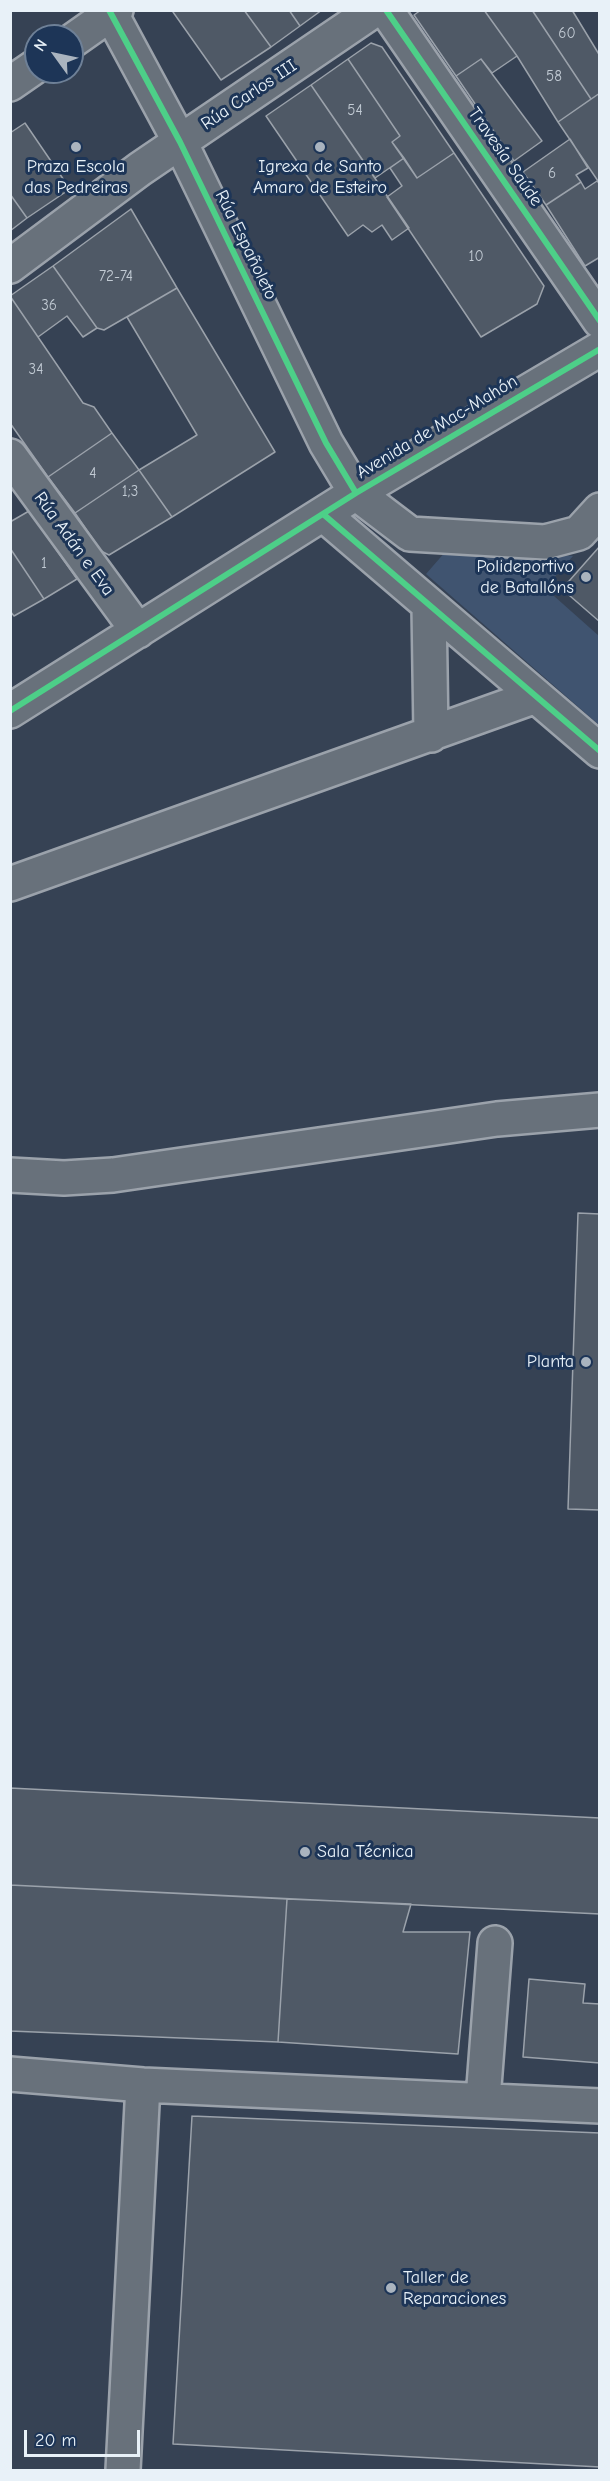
<!DOCTYPE html>
<meta charset="utf-8">
<style>
body{margin:0}
#map{position:relative;width:610px;height:2481px;overflow:hidden;background:#364254;font-family:"Comic Neue",sans-serif}
canvas{display:block}
.frame{position:absolute;inset:0;border:12px solid #e8f1f8;pointer-events:none}
.north{position:absolute;left:24px;top:24px;width:60px;height:60px;box-sizing:border-box;background:#1d3557;border:2px solid #6e8097;border-radius:50%;rotate:303deg;font-size:16px;font-weight:700;line-height:24px;text-align:center;color:#e8f1f8}
.north::after{content:'';display:block;margin:auto;width:21px;height:27px;background:#aab4bf;clip-path:polygon(50% 0,100% 100%,50% 72%,0 100%)}
.scale{position:absolute;left:24px;top:2430px;width:116px;height:27px;box-sizing:border-box;border:3px solid #e8f1f8;border-top:0;padding-left:8px;font-size:18px;line-height:21px;white-space:nowrap;color:#e8f1f8;-webkit-text-stroke:4px #1d3557;paint-order:stroke}
</style>
<div id="map">
<canvas width="610" height="2481"></canvas>
<div class="frame"></div>
<div class="north">N</div>
<div class="scale">20 m</div>
</div>
<script>
const c = document.querySelector('canvas').getContext('2d');
c.lineJoin = 'round';
function fill(path, color) { c.fillStyle = color; c.fill(path, 'evenodd'); }
const toPath = rows => new Path2D(rows.map(r => 'M' + r).join(''));
function strokePath(path, color, width, dash) { c.strokeStyle = color; c.lineWidth = width; c.lineCap = dash ? 'butt' : 'round'; c.setLineDash(dash || []); c.stroke(path); }
function drawText(font, color, halo, rows, align = 'center') {
  c.font = font + ' "Comic Neue",sans-serif'; c.lineWidth = 6; c.setLineDash([]); c.textBaseline = 'middle'; c.strokeStyle = halo; c.fillStyle = color; for (const [text, x, y, turn = 0] of rows) {
    c.save(); c.translate(x, y); c.rotate((+turn || 0) * Math.PI / 180); c.textAlign = isNaN(turn) ? turn : align; if (halo) c.strokeText(text, 0, 0); c.fillText(text, 0, 0); c.restore();
  }
}
fill(toPath([
 [453,543,573,556,545,588,599,636,599,725,426,574]
]), '#405470');
const building = toPath([
 [175,10,244,10,271,47,221,80,173,12,175,10],
 [244,10,289,10,300,26,271,47,244,10],
 [289,10,322,10,300,26,289,10],
 [421,10,484,10,517,56,492,73,481,59,456,76,414,15,421,10],
 [484,10,532,10,591,99,558,122,517,56,484,10],
 [532,10,572,10,600,56,600,93,591,99,532,10],
 [371,43,382,47,454,153,417,178,392,142,400,136,348,59,371,43],
 [348,59,400,136,392,142,404,158,375,178,311,85,348,59],
 [481,59,542,141,514,161,456,76,481,59],
 [311,85,409,228,392,240,382,225,372,232,363,225,348,236,266,116,311,85],
 [600,93,600,184,558,122,600,93],
 [25,123,70,189,27,218,10,194,10,133,25,123],
 [570,139,588,168,576,175,581,182,546,205,523,172,570,139],
 [454,153,544,286,537,304,481,337,387,197,402,186,390,168,404,158,417,178,454,153],
 [597,181,600,184,600,257,585,266,546,205,581,182,585,189,597,181],
 [10,194,27,218,10,231,10,194],
 [131,209,177,288,104,330,97,328,53,266,131,209],
 [53,266,97,328,83,337,67,316,38,337,10,296,53,266],
 [177,288,275,452,172,517,139,470,197,435,127,317,177,288],
 [10,296,83,403,94,407,112,433,48,477,10,423,10,296],
 [112,433,139,470,75,513,48,477,112,433],
 [139,470,172,517,109,555,101,551,75,513,139,470],
 [29,511,77,579,44,599,10,548,10,522,29,511],
 [600,546,600,622,562,589,600,546],
 [10,548,44,599,14,616,10,611,10,548],
 [578,1213,600,1214,600,1510,568,1509,578,1213],
 [10,1788,600,1818,600,1914,10,1885,10,1788],
 [10,1885,287,1899,278,2042,10,2031,10,1885],
 [287,1899,411,1904,403,1932,470,1932,458,2054,278,2042,287,1899],
 [529,1979,585,1984,583,2003,600,2004,600,2063,523,2057,529,1979],
 [192,2116,600,2133,600,2467,173,2444,192,2116]
]);
fill(building, '#4f5966');
strokePath(building, '#9ba2ab', 1.5);
const minor = toPath([
 [109,10,180,142,326,443,356,493,410,534,545,542,579,533,600,510],
 [386,10,600,321],
 [72,41,116,10],
 [10,84,36,66],
 [10,266,140,169,374,10],
 [10,456,138,631],
 [323,514,600,751],
 [429,606,431,735],
 [10,711,356,493,600,349],
 [10,884,536,696],
 [10,1175,64,1178,113,1175,497,1119,600,1110],
 [10,2074,143,2085,600,2106],
 [483,2099,495,1943],
 [123,2470,143,2085]
]);
strokePath(minor, '#9ba2ab', 38);
strokePath(minor, '#68717b', 33);
strokePath(toPath([
 [109,10,180,142,326,443,356,493],
 [386,10,600,321],
 [323,514,600,751],
 [10,711,356,493,600,349]
]), '#4dcf88', 6);
for (const [x, y, r, color] of [
 [76,147,6,"#aab4bf"],
 [320,147,6,"#aab4bf"],
 [586,577,6,"#aab4bf"],
 [586,1362,6,"#aab4bf"],
 [305,1852,6,"#aab4bf"],
 [391,2288,6,"#aab4bf"]
]) { const dot = new Path2D(); dot.arc(x, y, r, 0, 2 * Math.PI); c.fillStyle = color; c.fill(dot); strokePath(dot, '#1d3557', 2); }
drawText('15px', '#c2cbd4', null, [
 ["60",567,34],
 ["58",554,77],
 ["54",355,111],
 ["6",552,174],
 ["10",476,257],
 ["72-74",116,277],
 ["36",49,306],
 ["34",36,370],
 ["4",93,474],
 ["1;3",130,492],
 ["1",44,564]
]);
drawText('18px', '#e8f1f8', '#1d3557', [
 ["Rúa Carlos III",249,95,-34],
 ["Travesía Saúde",505,157,55],
 ["Rúa Españoleto",246,245,64],
 ["Avenida de Mac-Mahón",437,427,-31],
 ["Rúa Adán e Eva",74,544,54]
]);
drawText('18px', '#e8f1f8', '#1d3557', [
 ["Praza Escola",76,167],
 ["das Pedreiras",76,188],
 ["Igrexa de Santo",320,167],
 ["Amaro de Esteiro",320,188],
 ["Polideportivo",574,567,"right"],
 ["de Batallóns",574,588,"right"],
 ["Planta",574,1362,"right"],
 ["Sala Técnica",317,1852,"left"],
 ["Taller de",403,2278,"left"],
 ["Reparaciones",403,2299,"left"]
]);
</script>
